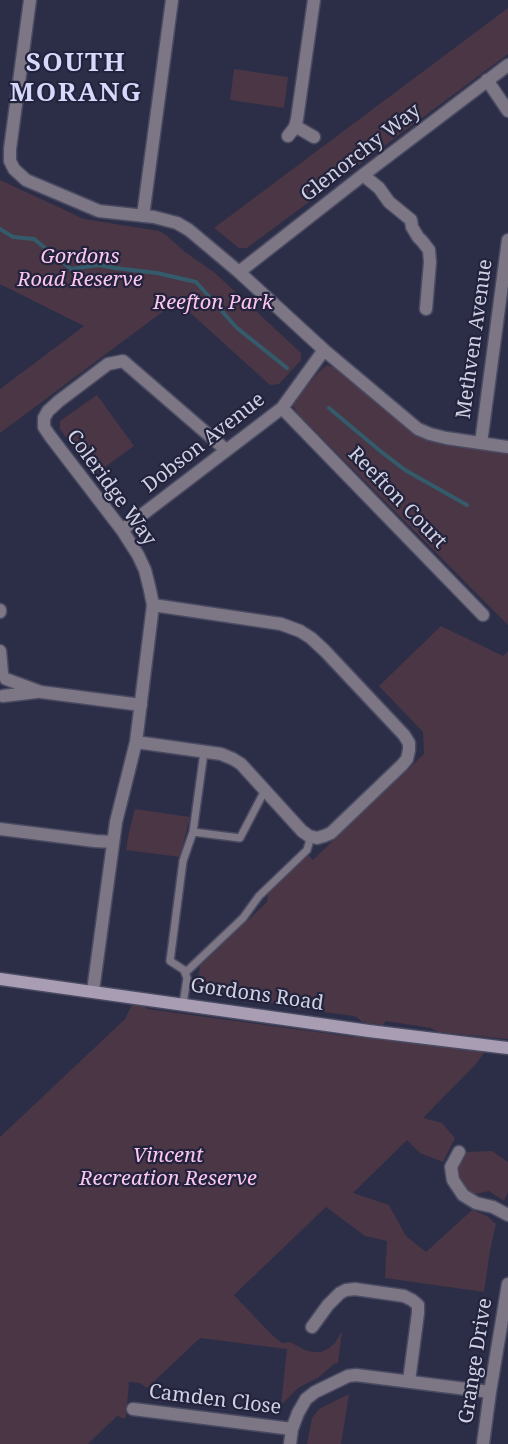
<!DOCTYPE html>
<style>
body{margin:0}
canvas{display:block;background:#2c2d47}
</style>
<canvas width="508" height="1444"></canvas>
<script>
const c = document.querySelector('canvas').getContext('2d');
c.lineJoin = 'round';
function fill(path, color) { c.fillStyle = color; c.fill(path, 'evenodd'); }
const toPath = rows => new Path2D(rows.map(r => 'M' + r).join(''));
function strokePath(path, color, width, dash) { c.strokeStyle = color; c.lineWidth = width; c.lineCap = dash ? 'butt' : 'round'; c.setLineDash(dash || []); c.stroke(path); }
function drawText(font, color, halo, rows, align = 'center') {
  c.font = font + ' "Noto Serif",serif'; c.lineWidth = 4.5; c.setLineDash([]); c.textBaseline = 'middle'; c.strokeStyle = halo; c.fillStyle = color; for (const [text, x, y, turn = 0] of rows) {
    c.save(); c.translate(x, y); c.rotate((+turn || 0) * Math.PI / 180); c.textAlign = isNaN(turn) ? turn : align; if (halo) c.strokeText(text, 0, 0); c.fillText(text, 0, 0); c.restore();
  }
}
fill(toPath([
 [508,8,508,54,247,248,239,248,214,228],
 [234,69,288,77,284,108,230,100],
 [0,180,84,219,159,231,166,235,185,252,215,273,301,353,301,360,279,384,270,385,177,301,0,433,0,389,84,326,0,284],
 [327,365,340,370,418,435,443,445,508,453,508,625,298,414,293,406,297,397,319,372],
 [97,395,134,446,94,475,60,429,60,421],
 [441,626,503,656,508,651,508,1039,438,1032,431,1028,386,1021,383,1025,362,1022,358,1018,354,1016,293,1008,197,986,200,966,267,902,268,893,308,855,313,860,424,754,423,732,379,686],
 [135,809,190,817,180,857,126,850,129,832],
 [133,1003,143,1005,147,1009,353,1037,359,1034,486,1050,476,1064,423,1118,442,1123,455,1138,443,1162,420,1153,407,1140,353,1193,389,1205,406,1236,426,1252,472,1210,487,1216,496,1224,490,1251,484,1292,385,1278,387,1241,365,1236,326,1207,234,1295,271,1334,282,1343,290,1342,305,1350,312,1352,321,1352,328,1349,335,1343,342,1331,338,1363,334,1364,319,1377,298,1388,281,1405,287,1349,200,1338,147,1388,140,1383,129,1382,126,1418,121,1418,118,1415,88,1444,0,1444,0,1137,125,1019],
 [492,1151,508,1162,508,1192,504,1201,489,1191,475,1194,462,1187,455,1169,465,1152],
 [349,1394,341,1444,307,1444,312,1418,319,1409]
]), '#4a3644');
strokePath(toPath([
 [0,229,13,237,34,239,71,269,99,265,115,268,157,273,196,282,237,328,287,368],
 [329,408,379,450,405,470,467,505]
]), '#345b6b', 4);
const lane = toPath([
 [193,832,240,838,265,790],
 [185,973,243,918,259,896,307,850,311,836],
 [183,1004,187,978,184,970,170,961,183,861,193,832,204,752]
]);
const street = toPath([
 [30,0,10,149,10,161,14,169,26,180,99,211,154,217,177,223,189,230,239,272,324,350,418,429,430,434,446,438,508,447],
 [487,80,508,111],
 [295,126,314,137],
 [288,136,295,127,297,119,314,0],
 [363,175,379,188,389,202,411,220,412,227,418,237,422,241,429,250,430,262,426,309],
 [143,216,172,0],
 [239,272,363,175,508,65],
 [282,408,483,615],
 [481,443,508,240],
 [122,530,282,408,324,350],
 [0,610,0,612],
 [0,651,2,673],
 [6,679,41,692,141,705],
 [3,696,37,692],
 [136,742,221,754,233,759,241,764,302,831,309,836,317,838,324,836,331,833,402,765,407,759,409,750,409,743,404,735,325,651,311,638,300,631,281,624,153,605],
 [0,829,95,841,113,842],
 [93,991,116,822,136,742,153,605,150,590,145,570,138,555,122,530,50,436,44,427,44,418,48,411,59,401,108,364,123,361,226,450],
 [459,1152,451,1167,453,1180,463,1195,476,1203,493,1207,508,1215],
 [312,1327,328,1305,340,1293,346,1290,355,1289,404,1296,412,1300,418,1305,418,1313,409,1381],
 [133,1409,292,1429],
 [290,1444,292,1429,298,1413,306,1399,315,1392,348,1376,356,1375,490,1392],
 [483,1444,490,1392,508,1284]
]);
const secondary = toPath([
 [0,979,369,1031,508,1048]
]);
strokePath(lane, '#4a4b63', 10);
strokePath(street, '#4a4b63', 15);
strokePath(secondary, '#4a4b63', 15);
strokePath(lane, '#7d7684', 7);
strokePath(street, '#7d7684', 12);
strokePath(secondary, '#a99db4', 12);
drawText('20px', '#d0d2e3', '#23233d', [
 ["Glenorchy Way",361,153,-38],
 ["Methven Avenue",475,339,-82],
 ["Dobson Avenue",204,443,-38],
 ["Coleridge Way",111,488,54],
 ["Reefton Court",397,498,46],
 ["Gordons Road",257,995,8],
 ["Grange Drive",476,1361,-81],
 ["Camden Close",215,1400,7]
]);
drawText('italic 20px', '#fdc6ee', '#23233d', [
 ["Gordons",80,257],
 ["Road Reserve",80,280],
 ["Reefton Park",213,303],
 ["Vincent",168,1156],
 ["Recreation Reserve",168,1179]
]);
c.letterSpacing = '1.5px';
drawText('bold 26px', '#d6d9fb', '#23233d', [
 ["SOUTH",76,64],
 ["MORANG",76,94]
]);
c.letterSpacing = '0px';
</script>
